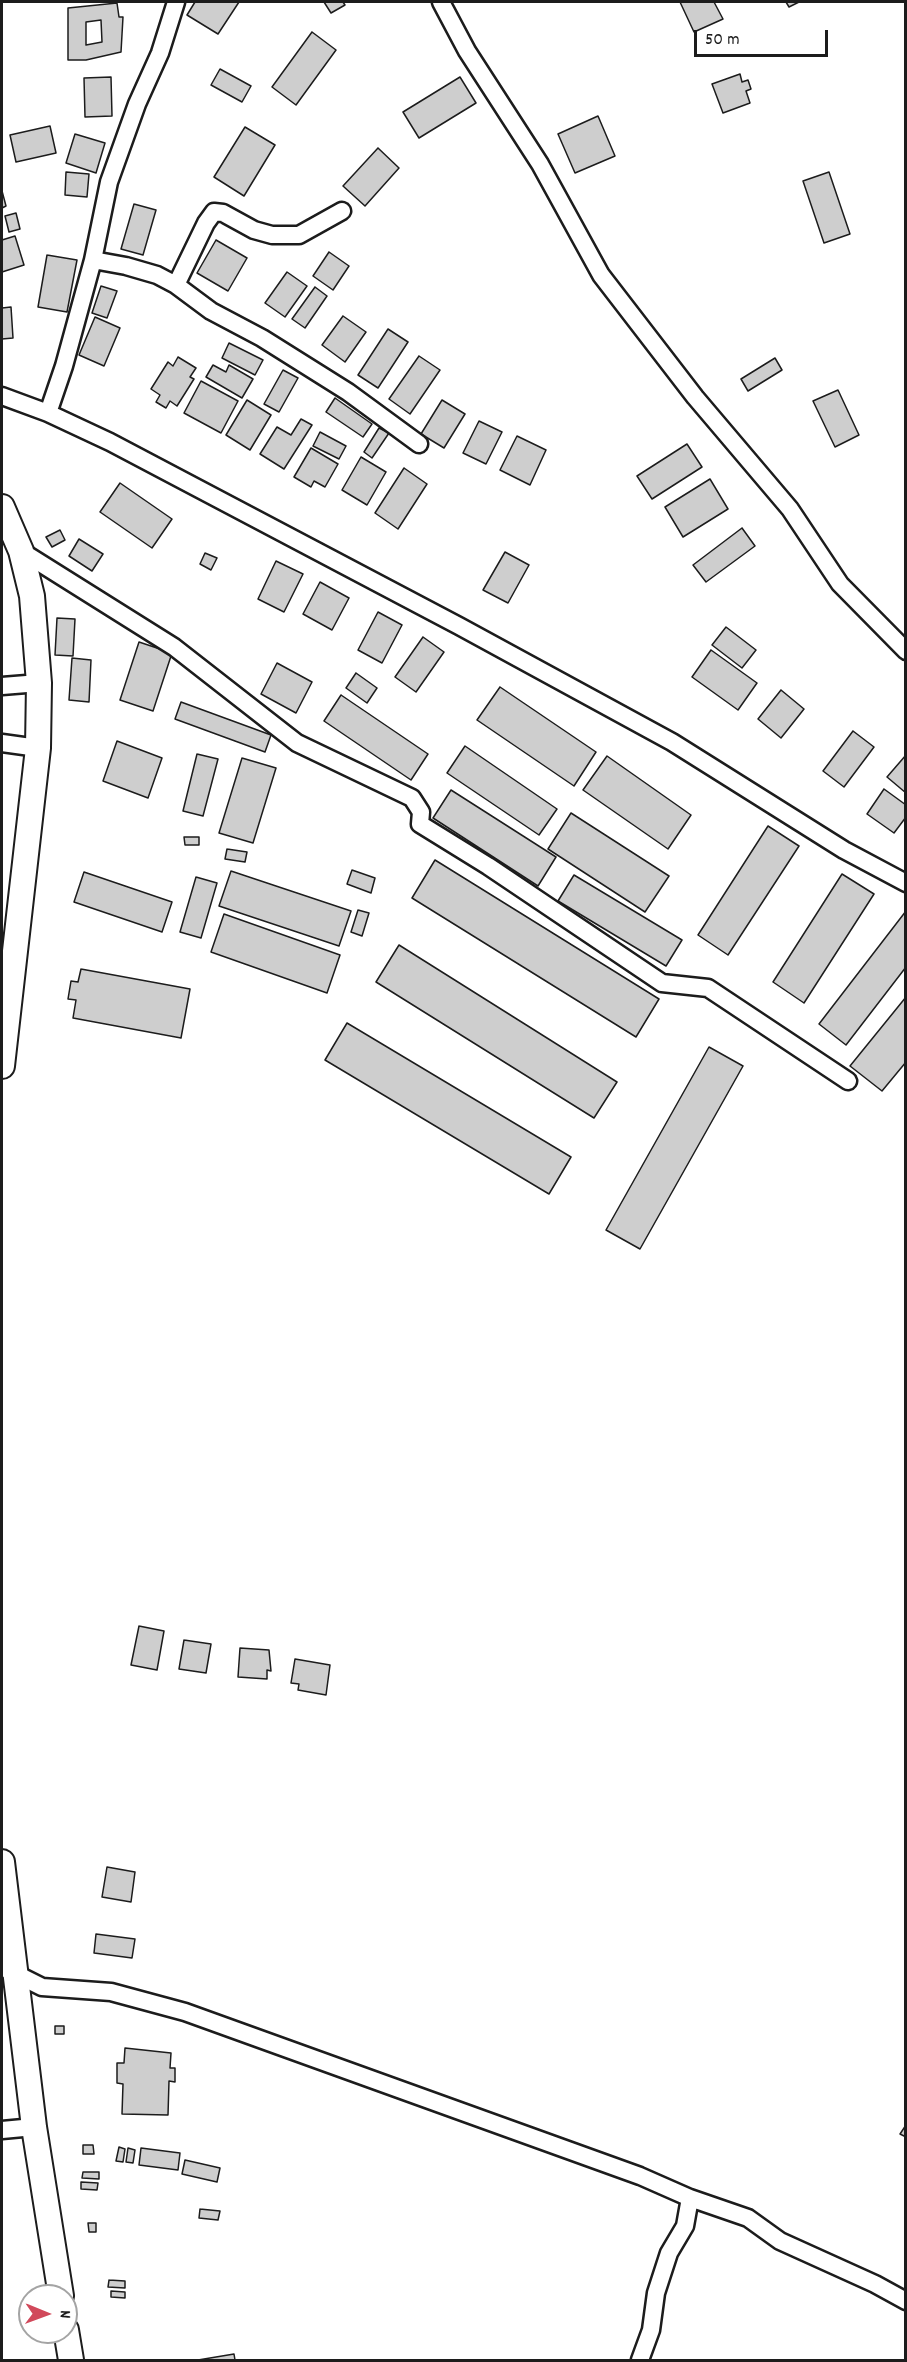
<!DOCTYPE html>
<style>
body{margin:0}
#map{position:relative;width:907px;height:2362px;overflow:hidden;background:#fff;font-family:Dekko,sans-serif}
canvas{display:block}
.frame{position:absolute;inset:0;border:3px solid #1c1c1c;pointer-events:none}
.north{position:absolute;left:18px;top:2284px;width:60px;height:60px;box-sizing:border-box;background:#fff;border:2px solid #a4a4a4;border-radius:50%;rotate:91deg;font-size:16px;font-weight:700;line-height:24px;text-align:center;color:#1c1c1c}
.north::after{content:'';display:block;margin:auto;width:21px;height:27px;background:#d1495b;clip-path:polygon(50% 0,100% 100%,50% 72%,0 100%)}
.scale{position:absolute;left:694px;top:30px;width:134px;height:27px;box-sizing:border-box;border:3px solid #1c1c1c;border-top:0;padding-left:8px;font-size:18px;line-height:21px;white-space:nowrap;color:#1c1c1c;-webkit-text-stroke:4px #fff;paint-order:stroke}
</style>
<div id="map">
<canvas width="907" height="2362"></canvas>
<div class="frame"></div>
<div class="north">N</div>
<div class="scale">50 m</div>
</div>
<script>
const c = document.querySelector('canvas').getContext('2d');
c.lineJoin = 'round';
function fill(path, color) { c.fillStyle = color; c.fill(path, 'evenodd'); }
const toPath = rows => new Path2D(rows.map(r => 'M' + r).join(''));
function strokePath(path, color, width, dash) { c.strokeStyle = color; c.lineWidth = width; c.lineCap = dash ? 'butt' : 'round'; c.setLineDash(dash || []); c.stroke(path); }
const building = toPath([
 [195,2,239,2,218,34,187,15,195,2],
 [324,2,343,2,345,5,331,13,324,2],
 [680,2,714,2,723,19,694,32,680,2],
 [786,2,799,2,789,7,786,2],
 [117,3,119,17,123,17,121,52,86,60,68,60,68,8,117,3],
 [101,20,102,42,86,45,86,22,101,20],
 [312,32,336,50,296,105,272,87,312,32],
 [220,69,251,86,242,102,211,85,220,69],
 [740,74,742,82,748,80,751,89,746,91,750,103,723,113,712,84,740,74],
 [111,77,112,116,85,117,84,78,111,77],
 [460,77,476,103,419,138,403,112,460,77],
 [598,116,615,156,575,173,558,134,598,116],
 [50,126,56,153,16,162,10,135,50,126],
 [245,127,275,145,244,196,214,177,245,127],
 [75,134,105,143,96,173,66,163,75,134],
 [378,148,399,168,365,206,343,186,378,148],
 [66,172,89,174,87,197,65,195,66,172],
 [829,172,850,234,824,243,803,181,829,172],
 [2,191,6,206,2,208,2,191],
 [134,204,156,210,143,255,121,249,134,204],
 [16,213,20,229,9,232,5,216,16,213],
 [15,236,24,265,2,272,2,240,15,236],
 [216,240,247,258,228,291,197,273,216,240],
 [329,252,349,266,333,290,313,276,329,252],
 [47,255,77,260,67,312,38,307,47,255],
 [287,272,307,286,285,317,265,303,287,272],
 [101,286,117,291,107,318,92,313,101,286],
 [315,287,327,296,305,328,292,319,315,287],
 [11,307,13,338,2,339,2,308,11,307],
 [343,316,366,332,345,362,322,345,343,316],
 [95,317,120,328,104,366,79,355,95,317],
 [388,329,408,342,378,388,358,375,388,329],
 [229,343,263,360,255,375,222,358,229,343],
 [419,356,440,370,410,414,389,399,419,356],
 [178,357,196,368,190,377,194,379,177,406,170,401,166,408,156,402,160,395,151,389,168,362,173,366,178,357],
 [775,358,782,370,748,391,741,379,775,358],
 [213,365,226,372,229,365,253,379,242,398,206,377,213,365],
 [283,370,298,378,279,412,264,404,283,370],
 [201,381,238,401,221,433,184,413,201,381],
 [838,390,859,435,835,447,813,401,838,390],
 [335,398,372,424,363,437,326,412,335,398],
 [247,400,271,415,250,450,226,435,247,400],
 [442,400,465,414,444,448,421,434,442,400],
 [301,419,312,425,284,469,260,454,277,427,291,435,301,419],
 [479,421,502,432,486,464,463,453,479,421],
 [379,428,389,433,372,458,364,452,379,428],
 [320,432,346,446,339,459,313,446,320,432],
 [517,436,546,450,530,485,500,470,517,436],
 [687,444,702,467,652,499,637,476,687,444],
 [311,448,338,464,325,487,314,481,311,487,294,477,311,448],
 [361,457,386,472,367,505,342,490,361,457],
 [404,468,427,484,398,529,375,513,404,468],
 [710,479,728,509,683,537,665,507,710,479],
 [120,483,172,519,152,548,100,512,120,483],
 [742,528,755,546,706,582,693,565,742,528],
 [60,530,65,540,52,547,46,537,60,530],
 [79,539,103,554,92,571,69,556,79,539],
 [505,552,529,565,508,603,483,590,505,552],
 [205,553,217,558,211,570,200,564,205,553],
 [276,561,303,574,284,612,258,599,276,561],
 [320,582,349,598,332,630,303,614,320,582],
 [378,612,402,625,382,663,358,650,378,612],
 [57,618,75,619,73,656,55,655,57,618],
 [726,627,756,650,742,668,712,645,726,627],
 [423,637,444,652,416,692,395,677,423,637],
 [139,642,172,653,153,711,120,700,139,642],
 [711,650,757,683,738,710,692,677,711,650],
 [72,658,91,660,89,702,69,700,72,658],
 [277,663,312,682,296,713,261,694,277,663],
 [356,673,377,688,367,703,346,688,356,673],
 [500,687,596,752,574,786,477,720,500,687],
 [781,690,804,709,781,738,758,719,781,690],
 [341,695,428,754,411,780,324,721,341,695],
 [181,702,271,735,265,752,175,719,181,702],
 [853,731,874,747,844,787,823,771,853,731],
 [117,741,162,758,148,798,103,781,117,741],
 [465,746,557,809,539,835,447,773,465,746],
 [197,754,218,759,203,816,183,811,197,754],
 [906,755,906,793,887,777,906,755],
 [607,756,691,815,668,849,583,790,607,756],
 [242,758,276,768,253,843,219,833,242,758],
 [884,789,906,805,906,817,894,833,867,814,884,789],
 [451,790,556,857,538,886,433,818,451,790],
 [571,813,669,876,645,912,548,849,571,813],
 [768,826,799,846,728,955,698,935,768,826],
 [184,837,199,837,199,845,185,845,184,837],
 [227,849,247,852,245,862,225,859,227,849],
 [435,860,659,999,636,1037,412,898,435,860],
 [352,870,375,878,371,893,347,884,352,870],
 [231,871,351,911,339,946,219,906,231,871],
 [84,872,172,902,162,932,74,902,84,872],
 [842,874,874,894,804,1003,773,982,842,874],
 [574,875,682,940,666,966,558,901,574,875],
 [196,877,217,883,201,938,180,932,196,877],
 [358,910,369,913,362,936,351,932,358,910],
 [906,911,906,967,846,1045,819,1024,906,911],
 [224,914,340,955,327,993,211,952,224,914],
 [399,945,617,1082,594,1118,376,982,399,945],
 [81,969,190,989,181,1038,73,1018,76,1000,68,999,71,981,78,982,81,969],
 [906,997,906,1062,882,1091,850,1066,906,997],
 [347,1023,571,1157,549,1194,325,1060,347,1023],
 [709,1047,743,1066,640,1249,606,1230,709,1047],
 [139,1626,164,1631,157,1670,131,1665,139,1626],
 [184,1640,211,1644,206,1673,179,1669,184,1640],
 [240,1648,269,1650,271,1671,267,1670,267,1679,238,1677,240,1648],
 [295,1659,330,1665,326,1695,298,1690,299,1684,291,1683,295,1659],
 [107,1867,135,1872,131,1902,102,1897,107,1867],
 [96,1934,135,1939,132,1958,94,1953,96,1934],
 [55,2026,64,2026,64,2034,55,2034,55,2026],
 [125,2048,171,2053,170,2068,175,2068,175,2082,169,2081,168,2115,122,2114,123,2084,117,2083,117,2063,124,2063,125,2048],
 [906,2125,906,2137,900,2134,906,2125],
 [83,2145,93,2145,94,2154,83,2154,83,2145],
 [119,2147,125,2149,123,2162,116,2161,119,2147],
 [128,2148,135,2150,133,2163,126,2162,128,2148],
 [141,2148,180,2153,178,2170,139,2165,141,2148],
 [185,2160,220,2168,217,2182,182,2174,185,2160],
 [83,2172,99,2172,99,2179,82,2178,83,2172],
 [81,2182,98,2183,97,2190,81,2189,81,2182],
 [200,2209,220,2211,218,2220,199,2218,200,2209],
 [88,2223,96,2223,96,2232,89,2232,88,2223],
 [109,2280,125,2281,125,2288,108,2287,109,2280],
 [111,2291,125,2292,125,2298,111,2297,111,2291],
 [234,2354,235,2360,198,2360,234,2354]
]);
fill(building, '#cecece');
strokePath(building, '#1c1c1c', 1.5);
const street = toPath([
 [441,2,467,51,540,164,601,275,695,397,790,509,840,584,906,651],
 [93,260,126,266,157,275,176,285,211,311,262,338,348,392,419,444],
 [176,285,206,223,214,212,223,213,254,230,272,235,299,235,342,211],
 [2,396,48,413,110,442,459,626,672,742,844,850,906,883],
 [48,413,64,366,93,260,109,182,137,104,160,53,176,2],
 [21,551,174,647,297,743,412,798,421,812,420,824,488,866,662,983,708,988,848,1081],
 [2,686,39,683],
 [2,743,38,748],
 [2,1967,42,1987,111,1992,185,2012,640,2176,690,2198,685,2226,669,2253,656,2293,651,2330,640,2360],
 [2,2130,34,2127],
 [690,2198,748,2218,780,2241,875,2284,906,2301]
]);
const secondary = toPath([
 [2,507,21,551,32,596,39,683,38,748,2,1066],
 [2,1862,34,2127,61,2296],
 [66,2330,71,2360]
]);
strokePath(street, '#1c1c1c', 21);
strokePath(secondary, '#1c1c1c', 28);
strokePath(street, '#fff', 16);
strokePath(secondary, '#fff', 24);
</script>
